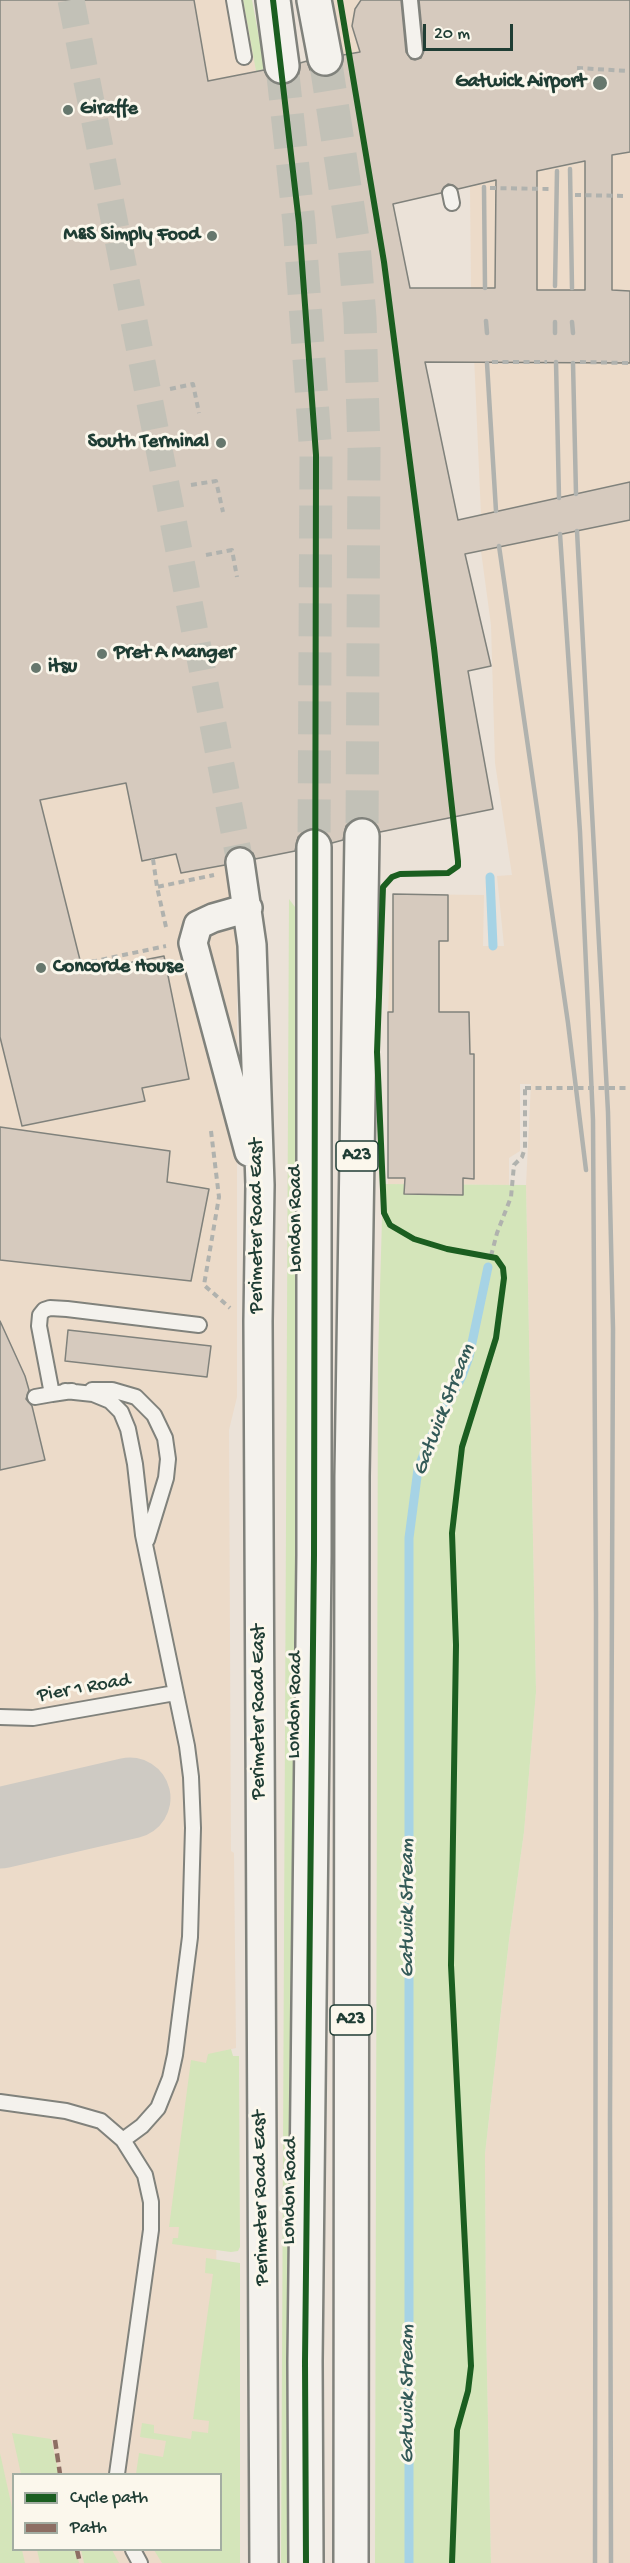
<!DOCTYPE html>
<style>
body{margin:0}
#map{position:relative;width:630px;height:2563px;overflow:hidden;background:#ebe2d8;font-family:"Gochi Hand",sans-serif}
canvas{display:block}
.legend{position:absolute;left:12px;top:2473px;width:210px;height:78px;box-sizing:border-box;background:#fbf7ec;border:2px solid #a3ada2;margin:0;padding:8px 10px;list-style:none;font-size:18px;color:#1f3d34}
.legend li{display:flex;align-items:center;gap:12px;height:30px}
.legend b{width:30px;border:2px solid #a3ada2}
.scale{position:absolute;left:423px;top:24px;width:90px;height:27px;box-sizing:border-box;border:3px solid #1f3d34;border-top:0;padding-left:8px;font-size:18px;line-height:21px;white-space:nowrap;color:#1f3d34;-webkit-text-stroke:4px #fbf7ec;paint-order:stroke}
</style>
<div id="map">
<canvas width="630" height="2563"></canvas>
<ul class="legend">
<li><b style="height:8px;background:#1b5e20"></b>Cycle path</li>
<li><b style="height:8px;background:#8d6e63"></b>Path</li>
</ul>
<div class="scale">20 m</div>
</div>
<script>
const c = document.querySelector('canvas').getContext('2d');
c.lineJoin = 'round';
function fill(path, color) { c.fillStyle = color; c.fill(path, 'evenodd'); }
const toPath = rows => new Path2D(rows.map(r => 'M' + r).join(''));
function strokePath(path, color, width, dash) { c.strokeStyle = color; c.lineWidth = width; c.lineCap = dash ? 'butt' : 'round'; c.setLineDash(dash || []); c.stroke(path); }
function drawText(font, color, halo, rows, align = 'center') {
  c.font = font + ' "Gochi Hand",sans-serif'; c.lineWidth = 6; c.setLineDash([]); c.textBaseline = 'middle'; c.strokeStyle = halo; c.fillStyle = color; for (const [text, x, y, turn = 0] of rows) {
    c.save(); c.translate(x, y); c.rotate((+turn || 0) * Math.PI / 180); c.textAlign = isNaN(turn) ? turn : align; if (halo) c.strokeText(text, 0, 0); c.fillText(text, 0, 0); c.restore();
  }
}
fill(toPath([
 [0,0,246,0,256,71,341,55,331,0,425,0,452,130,381,146,461,534,491,666,468,671,493,809,225,865,237,930,237,1397,229,1430,231,1851,234,1853,236,2048,219,2052,216,2280,208,2474,14,2474,14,2550,207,2550,206,2563,0,2563],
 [630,152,630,482,481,515,471,288,470,186],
 [630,519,630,2563,491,2563,486,2326,485,2154,509,1940,524,1832,536,1692,526,1185,531,1084,520,1084,520,1151,509,1158,509,1185,388,1184,388,1012,393,894,484,895,483,946,504,946,497,876,512,875,495,763,491,625,481,551]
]), '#ecdbc9');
fill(toPath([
 [243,0,252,0,265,69,256,71],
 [289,899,298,911,296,1254,297,2563,281,2563],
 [383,1184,526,1185,536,1692,524,1832,509,1940,485,2154,486,2326,491,2563,375,2563,378,1358],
 [231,2049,233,2056,239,2056,240,2247,238,2251,231,2252,172,2244,173,2238,178,2238,179,2227,169,2227,191,2060,206,2063,208,2054],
 [206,2258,240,2263,240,2563,162,2563,154,2550,220,2550,220,2474,136,2474,139,2453,163,2457,166,2441,140,2437,142,2423,154,2425,154,2433,191,2439,192,2431,208,2433,209,2421,193,2419,213,2274,205,2273],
 [12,2433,51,2439,59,2474,21,2474],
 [0,2453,13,2512,14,2550,22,2550,25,2563,0,2563],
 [37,2550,76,2550,79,2563,40,2563],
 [81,2550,112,2550,119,2563,84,2563]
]), '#d4e5ba');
strokePath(toPath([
 [490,877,493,946],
 [409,2563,409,1538,418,1469,429,1441,462,1376,469,1357,488,1267]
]), '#a6d3e5', 9);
strokePath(toPath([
 [0,1828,130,1798]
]), '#cecac3', 81);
const building = toPath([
 [0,0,194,0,208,81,264,70,268,78,274,83,284,85,293,81,299,74,300,63,307,61,310,70,318,75,329,76,338,72,342,65,343,55,360,52,352,26,355,9,361,0,401,0,406,52,411,59,415,60,421,58,424,51,419,0,630,0,630,152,612,155,612,290,630,291,630,363,425,362,458,520,630,482,630,520,465,554,491,666,468,671,493,809,380,832,372,820,362,817,353,819,346,826,343,840,332,843,324,831,313,828,304,831,298,837,295,851,255,859,253,853,246,848,237,847,230,850,226,856,225,865,181,873,176,854,142,861,126,783,40,800,83,972,164,956,189,1079,142,1088,145,1101,22,1126,0,1037,0,0],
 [585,161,585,290,537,290,537,171,585,161],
 [496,180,495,288,410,288,393,204,441,193,444,187,448,184,453,185,458,189,496,180],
 [393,894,448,895,448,941,439,941,439,1012,469,1012,470,1054,474,1054,474,1179,463,1178,463,1195,404,1194,405,1178,388,1178,388,1012,393,1012,393,894],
 [0,1127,170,1151,167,1182,209,1189,191,1281,0,1260,0,1127],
 [0,1321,25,1376,29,1390,26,1399,32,1406,45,1460,0,1470,0,1321],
 [68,1330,211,1346,207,1377,65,1361,68,1330]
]);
fill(building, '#d6cabe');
strokePath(building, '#80827c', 1.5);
strokePath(toPath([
 [71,0,240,862]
]), '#c2c1b7', 27, [27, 14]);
strokePath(toPath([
 [325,58,354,245,360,317,364,449,362,836],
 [282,66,299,223,316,455,314,847]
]), '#c2c1b7', 33, [33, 16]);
const service = toPath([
 [234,0,244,57],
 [410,0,415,51],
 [450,193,452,203],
 [92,1390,112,1390,136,1397,154,1415,165,1438,168,1459,166,1478,147,1540],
 [65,1391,93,1394,110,1401,121,1412,128,1429,135,1464,143,1535,187,1746,191,1777,193,1828,190,1937,175,2055,170,2078,158,2108,142,2126,123,2140],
 [72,1391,52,1394,39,1326,40,1315,44,1310,50,1308,67,1309,199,1325],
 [35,1397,52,1394],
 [0,1717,33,1718,175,1693],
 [0,2102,66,2111,101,2121,123,2140,145,2175,151,2202,151,2230,117,2474],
 [133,2550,140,2563]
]);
const minor = toPath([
 [240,862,252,945,260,1185,258,1321,264,2563],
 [248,908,213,918,198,925,193,943,249,1152]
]);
const primary = toPath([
 [273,0,282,66],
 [314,0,325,58],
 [306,2563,305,2361,314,1555,314,847],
 [351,2563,352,1476,362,836]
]);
strokePath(service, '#80827c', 18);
strokePath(minor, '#80827c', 32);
strokePath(primary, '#80827c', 38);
strokePath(toPath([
 [577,68,629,71],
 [490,188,550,189],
 [575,195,627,196],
 [492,362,547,362],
 [580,362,628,363],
 [170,389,193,384,199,413],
 [191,485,216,481,223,512],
 [206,555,232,550,237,577],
 [153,859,157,887],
 [166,927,157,887,214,875],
 [81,964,166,946],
 [211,1131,219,1197,204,1285,230,1308],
 [491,1256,497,1233,511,1197,514,1165,522,1157,525,1148,525,1088]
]), '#b0b2ae', 4, [6, 4.5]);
strokePath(service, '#f4f2ed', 14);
strokePath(minor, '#f4f2ed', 27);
strokePath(primary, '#f4f2ed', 33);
strokePath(toPath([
 [570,169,572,288],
 [484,187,485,288],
 [555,286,557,171],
 [486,321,487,333],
 [555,322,555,333],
 [572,322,573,333],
 [556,362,559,498],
 [487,363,496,511],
 [573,363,576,494],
 [577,531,608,1112,613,1329,610,2117,611,2563],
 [560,534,580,832,593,1120,596,1613,595,2563],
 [499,546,568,1023,586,1170]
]), '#b0b2ae', 4.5);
strokePath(toPath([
 [525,1088,630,1088]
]), '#b0b2ae', 4, [6, 4.5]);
strokePath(toPath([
 [55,2440,60,2474],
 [77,2550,80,2563]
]), '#8d6e63', 4.5, [9, 4.5]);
strokePath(toPath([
 [273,0,299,223,316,455,314,1555,305,2361,306,2563],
 [340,0,384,262,434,648,458,861,458,866,448,873,400,874,392,877,383,887,377,1052,384,1213,390,1225,414,1239,447,1249,496,1258,503,1268,504,1278,496,1338,462,1447,452,1533,456,1645,451,1965,471,2366,468,2391,457,2430,452,2563]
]), '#1b5e20', 6);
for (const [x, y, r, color] of [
 [600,83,8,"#66776d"],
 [68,110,6,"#66776d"],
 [212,236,6,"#66776d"],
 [221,443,6,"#66776d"],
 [102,654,6,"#66776d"],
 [36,668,6,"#66776d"],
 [41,968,6,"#66776d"]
]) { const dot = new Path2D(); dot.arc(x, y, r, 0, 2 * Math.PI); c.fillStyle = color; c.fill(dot); strokePath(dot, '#fbf7ec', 2); }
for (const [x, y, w] of [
 [357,1156,42],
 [351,2020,42]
]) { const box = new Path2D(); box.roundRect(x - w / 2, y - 15, w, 30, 4.5); c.fillStyle = '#fbf7ec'; c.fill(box); strokePath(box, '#1f3d34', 1.5); }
drawText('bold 18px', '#1f3d34', null, [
 ["A23",357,1156],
 ["A23",351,2020]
]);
drawText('bold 20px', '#1f3d34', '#fbf7ec', [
 ["Gatwick Airport",586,83,"right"],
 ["Giraffe",80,110],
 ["M&S Simply Food",200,236,"right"],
 ["South Terminal",209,443,"right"],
 ["Pret A Manger",114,654],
 ["itsu",48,668],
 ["Concorde House",53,968]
], 'left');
drawText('20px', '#1f3d34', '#fbf7ec', [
 ["London Road",297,1219,-90],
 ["Perimeter Road East",258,1226,-90],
 ["Pier 1 Road",84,1689,-10],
 ["London Road",296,1705,-89],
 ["Perimeter Road East",260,1712,-90],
 ["London Road",291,2191,-89],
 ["Perimeter Road East",262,2198,-91]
]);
drawText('italic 21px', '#345a58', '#fbf7ec', [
 ["Gatwick Stream",445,1410,-69],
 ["Gatwick Stream",409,1908,-90],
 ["Gatwick Stream",409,2394,-90]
]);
</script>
